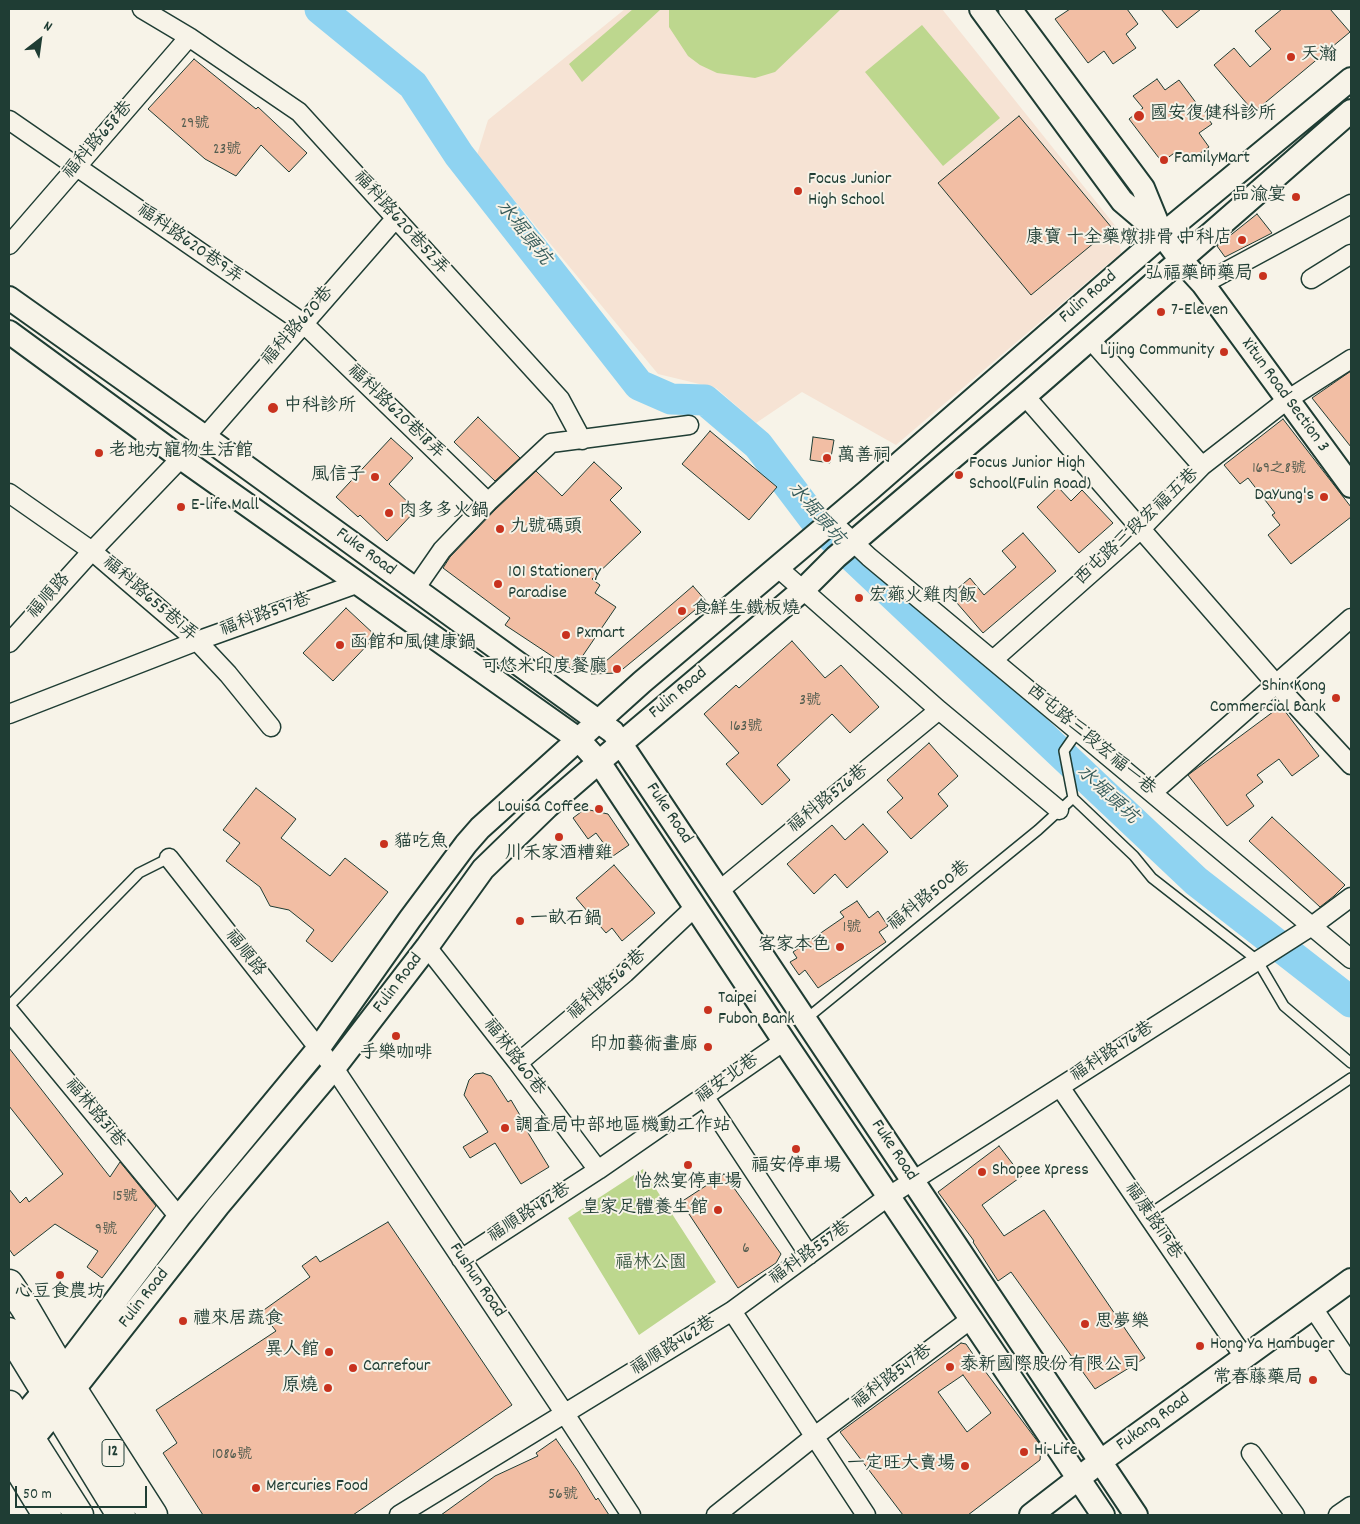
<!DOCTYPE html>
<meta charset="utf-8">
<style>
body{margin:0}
#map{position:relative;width:1360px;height:1524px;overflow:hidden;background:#f7f3e8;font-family:Dekko,sans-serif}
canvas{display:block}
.frame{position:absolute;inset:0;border:10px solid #1f3d34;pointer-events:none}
.north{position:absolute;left:15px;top:15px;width:50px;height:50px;-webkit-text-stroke:4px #f7f3e8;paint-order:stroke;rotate:30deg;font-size:14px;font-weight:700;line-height:20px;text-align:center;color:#1f3d34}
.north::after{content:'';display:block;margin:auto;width:18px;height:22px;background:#1f3d34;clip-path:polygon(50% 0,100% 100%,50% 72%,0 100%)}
.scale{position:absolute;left:15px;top:1486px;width:132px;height:22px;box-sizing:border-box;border:2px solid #1f3d34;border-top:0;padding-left:6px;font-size:15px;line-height:18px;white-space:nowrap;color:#1f3d34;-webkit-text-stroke:4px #f7f3e8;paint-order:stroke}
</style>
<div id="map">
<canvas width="1360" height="1524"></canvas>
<div class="frame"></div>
<div class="north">N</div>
<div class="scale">50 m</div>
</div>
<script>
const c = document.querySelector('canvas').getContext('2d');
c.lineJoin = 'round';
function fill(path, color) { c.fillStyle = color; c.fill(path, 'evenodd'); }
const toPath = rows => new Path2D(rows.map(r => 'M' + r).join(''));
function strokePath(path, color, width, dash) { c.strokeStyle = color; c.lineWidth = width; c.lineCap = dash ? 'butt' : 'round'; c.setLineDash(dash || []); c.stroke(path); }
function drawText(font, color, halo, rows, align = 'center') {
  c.font = font + ' Dekko,"LXGW WenKai TC",sans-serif'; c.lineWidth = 4; c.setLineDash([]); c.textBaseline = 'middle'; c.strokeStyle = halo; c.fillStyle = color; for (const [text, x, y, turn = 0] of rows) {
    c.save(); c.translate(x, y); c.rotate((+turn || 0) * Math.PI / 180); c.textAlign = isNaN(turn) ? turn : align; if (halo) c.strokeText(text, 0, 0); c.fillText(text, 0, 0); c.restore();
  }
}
fill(toPath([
 [625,9,942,9,1117,228,1121,253,896,445,802,392,756,423,716,388,658,374,477,155,488,120]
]), '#f6e3d4');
fill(toPath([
 [633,9,661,9,582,82,569,64],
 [669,9,841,9,775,72,755,78,717,73,700,65,688,56,669,27],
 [922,25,1000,118,943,166,865,72],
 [643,1169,716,1282,639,1335,568,1218]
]), '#bdd78e');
strokePath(toPath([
 [320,9,413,85,459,155,639,385,671,399,705,400,758,445,817,523,1196,881,1351,1002]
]), '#8fd3f1', 31);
const building = toPath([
 [1070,9,1127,9,1138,24,1126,34,1136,48,1113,64,1104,51,1088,63,1055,19,1070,9],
 [1161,9,1201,9,1177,28,1161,9],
 [1282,9,1330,9,1350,32,1254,112,1214,65,1234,48,1250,67,1271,49,1255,31,1282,9],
 [194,59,256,109,258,107,307,153,289,172,261,145,236,176,205,159,148,109,194,59],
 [1157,79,1165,90,1179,80,1212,124,1199,133,1209,147,1186,163,1177,151,1162,162,1129,119,1143,108,1133,96,1157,79],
 [1019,116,1112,228,1031,295,938,183,1019,116],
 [1257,214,1272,233,1225,257,1217,246,1257,214],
 [1351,371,1351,447,1312,398,1351,371],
 [478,417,520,458,495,481,454,442,478,417],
 [1283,419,1351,507,1351,517,1291,564,1268,535,1280,525,1272,515,1275,513,1248,478,1240,484,1224,465,1283,419],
 [710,431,777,487,749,520,682,464,710,431],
 [813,437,834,440,830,463,810,460,813,437],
 [391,438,413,458,389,484,416,510,387,541,360,515,358,517,336,497,391,438],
 [594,462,622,488,610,500,641,532,592,579,600,585,595,593,616,607,573,670,505,625,510,618,443,568,450,557,495,510,536,471,562,496,594,462],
 [1058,487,1071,501,1082,490,1113,523,1079,553,1037,507,1058,487],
 [1023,533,1056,571,983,633,950,595,970,578,984,595,1016,567,1002,551,1023,533],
 [693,586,706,601,618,673,591,674,693,586],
 [346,608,376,636,333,681,303,653,346,608],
 [792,641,825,678,841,665,879,707,850,733,832,714,777,765,790,780,762,805,726,764,739,753,704,714,736,685,739,688,792,641],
 [1281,706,1319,756,1292,776,1279,759,1257,775,1263,782,1246,795,1254,806,1227,826,1188,775,1281,706],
 [929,743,958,776,938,794,948,806,911,839,887,812,903,798,887,780,929,743],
 [256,788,296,819,281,838,313,863,330,876,345,858,388,892,332,962,306,941,314,930,289,910,270,906,260,887,226,861,240,843,223,830,256,788],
 [585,809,608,814,629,845,613,856,596,833,588,839,573,818,585,809],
 [1272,817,1345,885,1334,896,1320,907,1249,841,1272,817],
 [863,824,888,852,847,888,835,874,814,894,787,864,832,825,845,840,863,824],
 [614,865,655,913,622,941,612,928,606,933,576,898,614,865],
 [857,901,869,918,878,911,888,926,879,932,886,942,818,988,805,970,799,975,790,962,797,958,793,952,844,917,840,912,857,901],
 [9,1048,110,1177,120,1162,156,1206,102,1278,87,1267,98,1251,55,1224,14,1256,9,1249,9,1189,20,1203,26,1197,29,1202,63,1174,9,1106,9,1048],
 [483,1073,491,1076,508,1102,511,1100,524,1122,522,1123,549,1167,521,1184,495,1143,470,1158,463,1147,488,1132,464,1095,469,1080,475,1074,483,1073],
 [999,1146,1022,1176,982,1205,1004,1236,1044,1210,1145,1358,1095,1389,1011,1272,998,1281,973,1242,974,1241,938,1192,999,1146],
 [724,1174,781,1254,776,1263,738,1288,681,1202,724,1174],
 [388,1222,512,1405,353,1515,203,1515,163,1453,177,1443,156,1410,276,1331,261,1312,310,1277,302,1266,316,1256,320,1262,388,1222],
 [961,1343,966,1344,979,1363,1041,1446,1040,1460,968,1515,903,1515,840,1432,961,1343],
 [963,1375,991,1413,967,1432,938,1392,963,1375],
 [556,1439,578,1471,596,1500,598,1498,609,1515,441,1515,495,1476,538,1456,536,1453,556,1439]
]);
fill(building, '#f2bea4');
strokePath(building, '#1f3d34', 1);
const service = toPath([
 [1078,731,1064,751,1073,798,1134,856,1152,878,1257,960,1284,1006,1351,1063],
 [9,1006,139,873,169,858],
 [806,1019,1038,830,1073,798],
 [1148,1215,1351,1078]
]);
const minor = toPath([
 [142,9,189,37,299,112,560,399,582,440],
 [9,120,303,323,488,502],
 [9,245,189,37],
 [1311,279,1351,254],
 [1203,284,1351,204],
 [1090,339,1202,466],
 [1025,396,1276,684,1351,765],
 [205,437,395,219],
 [9,493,92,551,197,641,228,674,271,727],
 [831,521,869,557,1351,959],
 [777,567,939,710,1059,810],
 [415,589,442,550,488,502,551,443,689,425],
 [9,643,92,551,181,458],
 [993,660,1141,529,1202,466,1287,400,1351,359],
 [9,714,197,641,359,583],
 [1152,793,1351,618],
 [169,858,334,1068,565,1414,631,1515],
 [720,890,939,710],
 [427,947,518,1063,598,1170],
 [9,1011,179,1217],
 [518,1063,625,973,696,906],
 [1060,1087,1244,1357],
 [704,1096,809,1255],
 [461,1259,598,1170,784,1041],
 [1313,1308,1351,1365],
 [732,1311,866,1515],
 [1251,1453,1295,1515],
 [399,1515,732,1311,889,1196,1312,926,1351,897],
 [716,1515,815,1436,971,1319],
 [1338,1515,1351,1506]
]);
const tertiary = toPath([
 [981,9,1122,201,1162,235,1180,259,1203,284,1351,486],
 [1010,9,1143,188,1161,232],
 [9,298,205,437,613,732,1136,1515],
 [9,332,181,458,578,739,599,762,784,1041,1103,1515],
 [9,1433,72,1358,179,1217,318,1049,410,919,466,844,480,828,642,682,869,490,1162,235,1351,79],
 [21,1453,82,1379,218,1206,334,1068,427,947,483,869,547,807,599,762,804,589,836,557,1025,396,1351,111],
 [1031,1515,1101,1461,1351,1280]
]);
const primary = toPath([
 [9,1284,25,1308,73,1390,153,1515],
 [9,1332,121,1515],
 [9,1405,79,1515],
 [9,1453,47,1515]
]);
strokePath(service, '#1f3d34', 12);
strokePath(minor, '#1f3d34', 21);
strokePath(tertiary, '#1f3d34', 26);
strokePath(primary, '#1f3d34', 31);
strokePath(service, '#f7f3e8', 9);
strokePath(minor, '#f7f3e8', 18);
strokePath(tertiary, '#f7f3e8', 22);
strokePath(primary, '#f7f3e8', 28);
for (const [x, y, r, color] of [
 [1291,57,5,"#c8321e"],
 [1139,116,6,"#c8321e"],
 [1164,160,5,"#c8321e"],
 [798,191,5,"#c8321e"],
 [1296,197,5,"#c8321e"],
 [1242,240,5,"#c8321e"],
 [1263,276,5,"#c8321e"],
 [1161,312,5,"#c8321e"],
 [1224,352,5,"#c8321e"],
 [273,408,6,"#c8321e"],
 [99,453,5,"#c8321e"],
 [827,458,5,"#c8321e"],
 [959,475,5,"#c8321e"],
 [375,477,5,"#c8321e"],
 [1324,497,5,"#c8321e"],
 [181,507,5,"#c8321e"],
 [389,513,5,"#c8321e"],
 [500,529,5,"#c8321e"],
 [498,584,5,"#c8321e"],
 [859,598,5,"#c8321e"],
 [682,611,5,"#c8321e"],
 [566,635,5,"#c8321e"],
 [340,645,5,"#c8321e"],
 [617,669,5,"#c8321e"],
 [1336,698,5,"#c8321e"],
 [599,809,5,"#c8321e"],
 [559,837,5,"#c8321e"],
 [384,844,5,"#c8321e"],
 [520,921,5,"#c8321e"],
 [840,947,5,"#c8321e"],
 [708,1010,5,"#c8321e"],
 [396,1036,5,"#c8321e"],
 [708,1047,5,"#c8321e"],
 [505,1128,5,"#c8321e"],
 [796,1149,5,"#c8321e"],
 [688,1165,5,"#c8321e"],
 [982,1172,5,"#c8321e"],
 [718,1210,5,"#c8321e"],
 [60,1275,5,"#c8321e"],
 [183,1321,5,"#c8321e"],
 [1085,1324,5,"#c8321e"],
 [1200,1346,5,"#c8321e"],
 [329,1352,5,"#c8321e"],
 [950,1367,5,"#c8321e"],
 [353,1368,5,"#c8321e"],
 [1313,1380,5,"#c8321e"],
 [328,1388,5,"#c8321e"],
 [1024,1452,5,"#c8321e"],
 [965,1466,5,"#c8321e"],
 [256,1488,5,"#c8321e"]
]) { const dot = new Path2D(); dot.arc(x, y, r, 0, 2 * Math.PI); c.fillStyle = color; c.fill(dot); strokePath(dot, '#f7f3e8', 2); }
drawText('15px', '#545d50', null, [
 ["29號",195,125],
 ["23號",227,151],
 ["169之8號",1279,470],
 ["3號",810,702],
 ["163號",746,728],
 ["1號",852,929],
 ["15號",125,1198],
 ["9號",106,1231],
 ["6",746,1250],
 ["1086號",232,1456],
 ["56號",563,1496]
]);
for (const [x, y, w] of [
 [113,1453,22]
]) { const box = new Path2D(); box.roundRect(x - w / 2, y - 13.5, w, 27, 4); c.fillStyle = '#f7f3e8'; c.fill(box); strokePath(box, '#1f3d34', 1); }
drawText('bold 16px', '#1f3d34', null, [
 ["12",113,1453]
]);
drawText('18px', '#1f3d34', '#f7f3e8', [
 ["天瀚",1301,57],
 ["國安復健科診所",1150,116],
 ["FamilyMart",1174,160],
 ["Focus Junior",808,181],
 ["High School",808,202],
 ["品渝宴",1286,197,"right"],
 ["康寶 十全藥燉排骨 中科店",1232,240,"right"],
 ["弘福藥師藥局",1253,276,"right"],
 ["7-Eleven",1171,312],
 ["Lijing Community",1214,352,"right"],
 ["中科診所",284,408],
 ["老地方寵物生活館",109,453],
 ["萬善祠",837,458],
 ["Focus Junior High",969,465],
 ["School(Fulin Road)",969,486],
 ["風信子",365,477,"right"],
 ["DaYung's",1314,497,"right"],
 ["E-life Mall",191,507],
 ["肉多多火鍋",399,513],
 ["九號碼頭",510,529],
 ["101 Stationery",508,574],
 ["Paradise",508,595],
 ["宏薌火雞肉飯",869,598],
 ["食鮮生鐵板燒",692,611],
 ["Pxmart",576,635],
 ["函館和風健康鍋",350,645],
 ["可悠米印度餐廳",607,669,"right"],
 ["Shin Kong",1326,688,"right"],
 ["Commercial Bank",1326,709,"right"],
 ["Louisa Coffee",589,809,"right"],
 ["貓吃魚",394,844],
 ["川禾家酒糟雞",559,856,"center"],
 ["一畝石鍋",530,921],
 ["客家本色",830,947,"right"],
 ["Taipei",718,1000],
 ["Fubon Bank",718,1021],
 ["印加藝術畫廊",698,1047,"right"],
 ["手樂咖啡",396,1055,"center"],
 ["調查局中部地區機動工作站",515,1128],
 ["福安停車場",796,1168,"center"],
 ["Shopee Xpress",992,1172],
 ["怡然宴停車場",688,1184,"center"],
 ["皇家足體養生館",708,1210,"right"],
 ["心豆食農坊",60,1294,"center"],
 ["禮來居蔬食",193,1321],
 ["思夢樂",1095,1324],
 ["Hong Ya Hambuger",1210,1346],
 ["異人館",319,1352,"right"],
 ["泰新國際股份有限公司",960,1367],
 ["Carrefour",363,1368],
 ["常春藤藥局",1303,1380,"right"],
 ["原燒",318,1388,"right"],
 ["Hi-Life",1034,1452],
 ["一定旺大賣場",955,1466,"right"],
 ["Mercuries Food",266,1488]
], 'left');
drawText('18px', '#1f3d34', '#f7f3e8', [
 ["福科路658巷",99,141,-49],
 ["福科路620巷52弄",400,224,48],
 ["福科路620巷9弄",189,245,35],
 ["Fulin Road",1089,298,-41],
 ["福科路620巷",299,327,-49],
 ["Xitun Road Section 3",1284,396,54],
 ["福科路620巷18弄",395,413,44],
 ["西屯路三段宏福五巷",1138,528,-43],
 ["Fuke Road",365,553,36],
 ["福順路",50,597,-48],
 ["福科路655巷1弄",149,600,41],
 ["福科路597巷",266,616,-20],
 ["Fulin Road",679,694,-40],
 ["西屯路三段宏福一巷",1090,741,40],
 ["福科路526巷",829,800,-39],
 ["Fuke Road",668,814,56],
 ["福科路500巷",930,897,-39],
 ["福順路",244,954,52],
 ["Fulin Road",399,984,-53],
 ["福科路569巷",608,986,-41],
 ["福科路476巷",1113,1053,-33],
 ["福林路60巷",513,1058,53],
 ["福安北巷",728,1080,-35],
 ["福林路31巷",94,1114,50],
 ["Fuke Road",893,1151,56],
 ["福順路482巷",530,1214,-33],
 ["福康路119巷",1152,1222,56],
 ["福科路557巷",811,1254,-36],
 ["Fushun Road",476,1281,56],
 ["Fulin Road",145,1299,-52],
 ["福順路462巷",674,1347,-32],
 ["福科路547巷",893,1378,-37],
 ["Fukang Road",1154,1423,-36]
]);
drawText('18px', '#3f5c46', '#f7f3e8', [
 ["福林公園",651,1265]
]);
drawText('italic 19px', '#355b5a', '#f7f3e8', [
 ["水堀頭坑",522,234,52],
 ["水堀頭坑",815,515,49],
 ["水堀頭坑",1106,796,43]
]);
</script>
